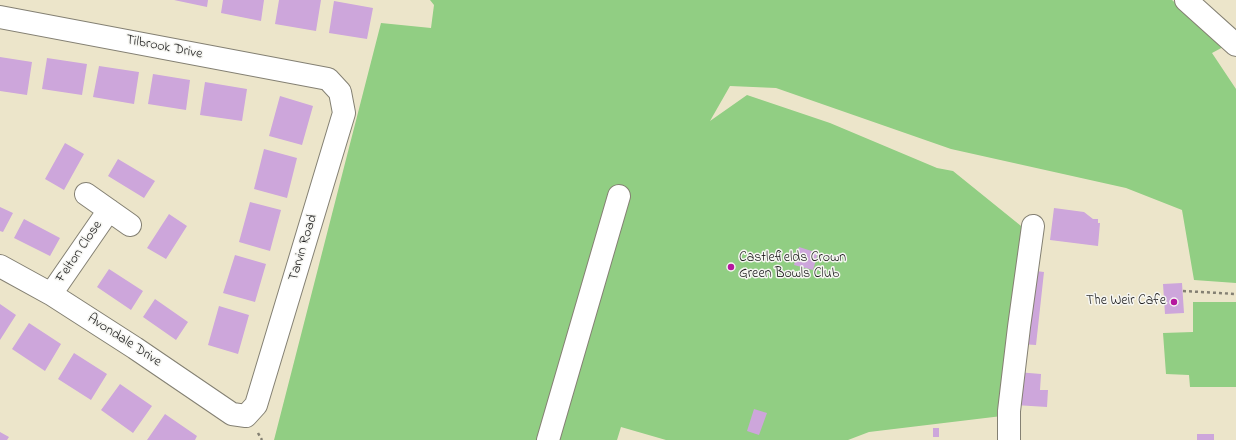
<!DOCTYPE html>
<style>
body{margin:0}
canvas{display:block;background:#ece5ca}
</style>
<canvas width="1236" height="440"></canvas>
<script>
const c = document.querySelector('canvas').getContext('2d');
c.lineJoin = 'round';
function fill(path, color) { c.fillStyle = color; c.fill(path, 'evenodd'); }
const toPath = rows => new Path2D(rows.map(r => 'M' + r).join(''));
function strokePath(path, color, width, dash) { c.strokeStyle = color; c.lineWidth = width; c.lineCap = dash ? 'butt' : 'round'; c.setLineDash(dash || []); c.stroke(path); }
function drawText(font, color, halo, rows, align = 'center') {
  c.font = font + ' "Indie Flower",sans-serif'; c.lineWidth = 3; c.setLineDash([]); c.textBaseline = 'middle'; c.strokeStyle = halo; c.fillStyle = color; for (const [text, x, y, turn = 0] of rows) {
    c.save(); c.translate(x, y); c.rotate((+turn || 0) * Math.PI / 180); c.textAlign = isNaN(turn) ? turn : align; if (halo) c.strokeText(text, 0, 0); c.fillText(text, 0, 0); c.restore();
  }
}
fill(toPath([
 [430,0,1172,0,1225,46,1212,53,1236,89,1236,283,1194,280,1182,210,1126,188,951,149,776,88,730,86,710,121,747,95,830,123,937,168,953,171,1026,230,1002,416,869,432,848,440,666,440,621,427,617,440,274,440,381,23,431,28,434,5],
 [1193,302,1236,302,1236,387,1190,387,1189,375,1166,374,1163,333,1193,332]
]), '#91ce83');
fill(toPath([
 [174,0,208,0,207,7],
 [223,0,264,0,261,21,221,13],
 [279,0,321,0,316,31,275,24],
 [334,1,373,8,367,39,329,33],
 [0,57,32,62,27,95,0,91],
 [47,58,87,64,82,95,42,89],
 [99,66,139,72,134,104,93,97],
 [153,74,190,80,186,110,148,104],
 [205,82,247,89,242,121,200,115],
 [280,96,313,106,302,145,269,136],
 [65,143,84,154,64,190,45,179],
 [264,149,297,158,287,198,254,189],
 [118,159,155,181,144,198,108,176],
 [250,202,281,210,270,251,239,242],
 [0,207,13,213,3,232,0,231],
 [1054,208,1084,212,1093,219,1098,219,1098,223,1100,223,1098,246,1050,240],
 [169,214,187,226,166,259,147,248],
 [24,219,60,238,50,256,14,238],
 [799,247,818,253,813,270,794,265],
 [235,255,266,264,255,302,223,293],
 [109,269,143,291,131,310,97,287],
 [1028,270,1044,272,1036,345,1021,344],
 [1182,283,1184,313,1165,314,1163,284],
 [155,299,188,322,176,340,143,317],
 [0,304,16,315,0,340],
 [219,306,249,315,238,354,208,345],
 [29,323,61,344,45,371,12,349],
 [74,353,107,374,91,400,58,379],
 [1017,372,1041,374,1040,390,1048,390,1047,407,1015,405],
 [120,384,152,406,133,433,101,410],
 [754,409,767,413,759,435,747,431],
 [165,414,197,436,195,440,147,440],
 [933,428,939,428,939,437,933,437],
 [0,432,9,437,7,440,0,440],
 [1197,434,1214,434,1214,440,1197,440]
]), '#cda6db');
const minor = toPath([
 [1186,0,1236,45],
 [0,17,328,79,340,92,344,113,256,405,246,416,232,414,135,348,51,294,0,266],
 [86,194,130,225],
 [51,294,109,210],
 [548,440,619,196],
 [1009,440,1009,411,1019,327,1033,226]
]);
strokePath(minor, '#848073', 24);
strokePath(toPath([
 [1183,291,1236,294],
 [258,433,262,440]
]), '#848073', 2.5, [3, 3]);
strokePath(minor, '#fff', 22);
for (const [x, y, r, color] of [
 [731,267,4,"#b5179e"],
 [1174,302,4,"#b5179e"]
]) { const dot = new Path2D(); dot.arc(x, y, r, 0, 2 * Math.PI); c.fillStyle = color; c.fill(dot); strokePath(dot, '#f6f6f2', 1.5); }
drawText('14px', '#1c1c1c', '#f6f6f2', [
 ["Tilbrook Drive",164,48,11],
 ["Tarvin Road",304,248,-73],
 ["Felton Close",80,252,-56],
 ["Avondale Drive",124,341,33]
]);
drawText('14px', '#1c1c1c', '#f6f6f2', [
 ["Castlefields Crown",739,259],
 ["Green Bowls Club",739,275],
 ["The Weir Cafe",1166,302,"right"]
], 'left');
</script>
